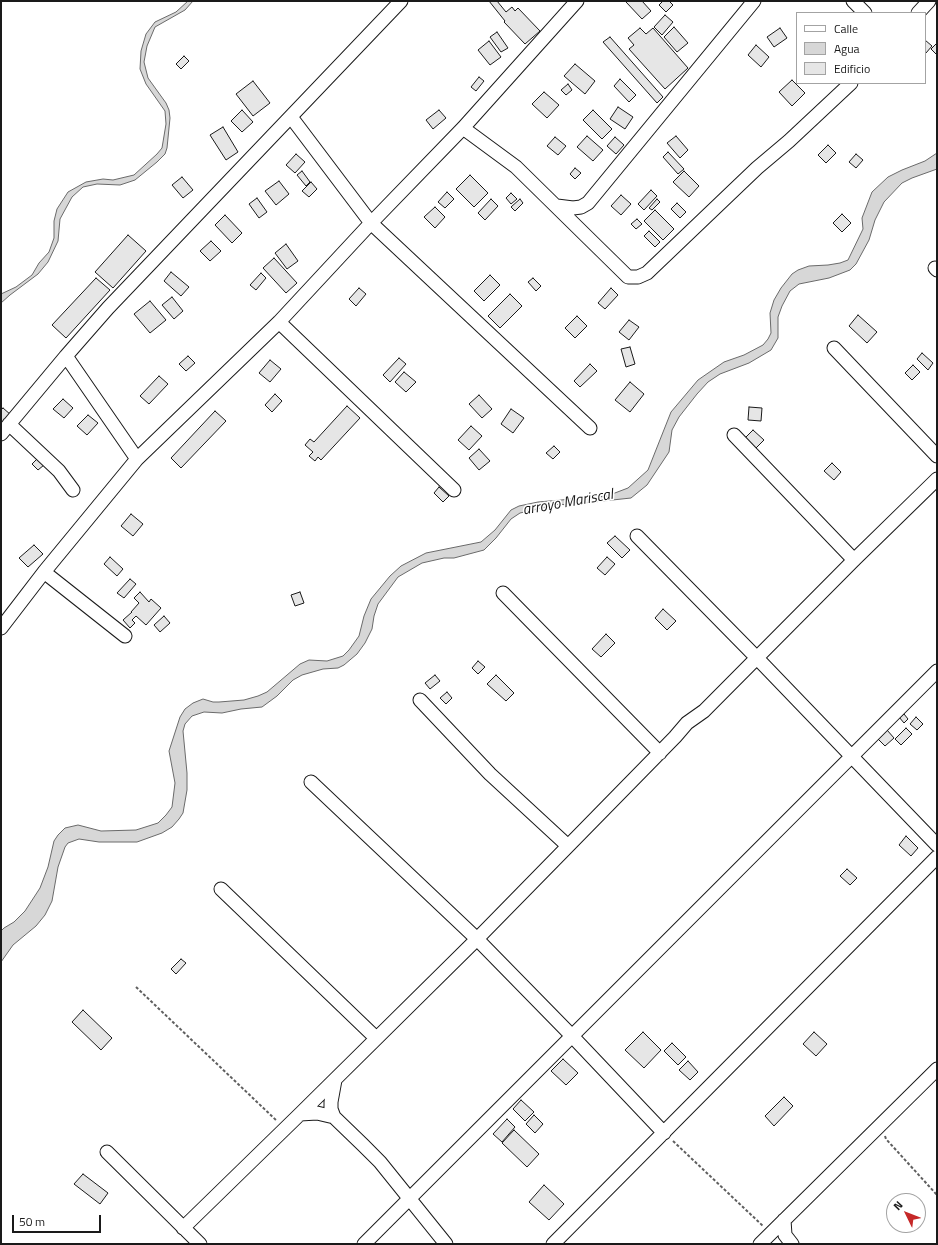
<!DOCTYPE html>
<style>
body{margin:0}
#map{position:relative;width:938px;height:1245px;overflow:hidden;background:#fff;font-family:"Titillium Web",sans-serif}
canvas{display:block}
.frame{position:absolute;inset:0;border:2px solid #1a1a1a;pointer-events:none}
.legend{position:absolute;left:796px;top:12px;width:130px;height:72px;box-sizing:border-box;background:#fff;border:1px solid #a3a3a3;margin:0;padding:5px 7px;list-style:none;font-size:12px;color:#1a1a1a}
.legend li{display:flex;align-items:center;gap:8px;height:20px}
.legend b{width:20px;border:1px solid #a3a3a3}
.north{position:absolute;left:886px;top:1193px;width:40px;height:40px;box-sizing:border-box;background:#fff;border:1px solid #a3a3a3;border-radius:50%;rotate:313deg;font-size:11px;font-weight:700;line-height:16px;text-align:center;color:#1a1a1a}
.north::after{content:'';display:block;margin:auto;width:14px;height:18px;background:#c62828;clip-path:polygon(50% 0,100% 100%,50% 72%,0 100%)}
.scale{position:absolute;left:12px;top:1215px;width:89px;height:18px;box-sizing:border-box;border:2px solid #1a1a1a;border-top:0;padding-left:5px;font-size:12px;line-height:14px;white-space:nowrap;color:#1a1a1a;-webkit-text-stroke:3px #fff;paint-order:stroke}
</style>
<div id="map">
<canvas width="938" height="1245"></canvas>
<div class="frame"></div>
<ul class="legend">
<li><b style="height:5px;background:#fff"></b>Calle</li>
<li><b style="height:11px;background:#d7d7d7"></b>Agua</li>
<li><b style="height:11px;background:#e6e6e6"></b>Edificio</li>
</ul>
<div class="north">N</div>
<div class="scale">50 m</div>
</div>
<script>
const c = document.querySelector('canvas').getContext('2d');
c.lineJoin = 'round';
function fill(path, color) { c.fillStyle = color; c.fill(path, 'evenodd'); }
const toPath = rows => new Path2D(rows.map(r => 'M' + r).join(''));
function strokePath(path, color, width, dash) { c.strokeStyle = color; c.lineWidth = width; c.lineCap = dash ? 'butt' : 'round'; c.setLineDash(dash || []); c.stroke(path); }
function drawText(font, color, halo, rows, align = 'center') {
  c.font = font + ' "Titillium Web",sans-serif'; c.lineWidth = 3; c.setLineDash([]); c.textBaseline = 'middle'; c.strokeStyle = halo; c.fillStyle = color; for (const [text, x, y, turn = 0] of rows) {
    c.save(); c.translate(x, y); c.rotate((+turn || 0) * Math.PI / 180); c.textAlign = isNaN(turn) ? turn : align; if (halo) c.strokeText(text, 0, 0); c.fillText(text, 0, 0); c.restore();
  }
}
const water = toPath([
 [188,1,193,1,185,10,155,27,147,46,144,62,148,78,166,103,169,110,170,118,167,148,165,154,157,162,135,180,120,185,97,184,83,187,72,197,60,219,58,241,48,262,38,274,10,295,1,303,1,294,16,287,32,275,39,263,49,252,54,238,54,221,57,209,68,192,86,182,103,179,113,180,134,175,157,154,162,148,166,124,165,111,146,84,140,69,141,51,146,34,155,22,176,12,188,1],
 [937,153,937,169,912,178,902,183,884,202,875,220,869,240,856,264,850,270,829,278,799,284,790,291,782,306,778,317,778,338,771,350,749,363,720,374,708,382,697,394,679,417,672,430,669,452,647,485,631,498,566,505,560,504,520,513,511,519,496,538,484,550,454,558,444,558,422,563,398,577,378,604,374,616,372,629,365,643,357,654,344,665,338,668,323,669,302,675,293,680,277,696,262,707,241,709,222,713,204,712,192,716,185,724,183,731,187,773,187,790,183,813,179,819,172,827,162,833,137,842,99,842,79,839,68,843,65,847,58,867,52,901,45,915,36,926,13,945,1,962,1,931,4,928,14,922,25,911,40,888,48,867,54,841,58,835,65,828,78,825,101,831,136,830,158,823,166,815,172,807,175,783,169,751,180,717,185,709,193,703,203,699,213,702,219,702,244,700,258,696,267,692,300,664,309,660,327,661,343,656,349,650,359,636,364,616,371,599,390,576,401,566,426,553,481,542,495,530,511,510,519,506,538,502,607,496,628,488,648,470,671,412,698,380,724,362,744,355,763,345,768,339,771,333,770,313,774,300,781,288,792,274,798,270,809,266,828,265,840,263,848,260,863,229,862,218,872,192,888,177,902,170,925,161,937,153]
]);
fill(water, '#d7d7d7');
strokePath(water, '#6a6a6a', 1);
const building = toPath([
 [489,1,497,1,506,12,512,7,515,11,518,8,540,31,525,44,504,22,505,21,489,1],
 [627,1,642,1,651,11,642,19,626,2,627,1],
 [663,1,669,1,673,5,666,12,659,5,663,1],
 [665,15,673,22,662,35,654,27,665,15],
 [674,27,688,43,677,52,664,37,674,27],
 [640,28,646,34,653,28,688,68,665,89,629,49,634,45,628,38,640,28],
 [780,28,787,38,774,47,767,37,780,28],
 [497,32,508,48,501,52,490,37,497,32],
 [610,37,663,97,657,103,603,42,610,37],
 [925,40,932,46,926,53,925,53,925,40],
 [489,41,501,57,490,65,478,50,489,41],
 [937,43,937,55,931,49,937,43],
 [756,45,769,57,761,67,748,55,756,45],
 [184,56,189,61,181,69,176,64,184,56],
 [575,64,595,81,585,94,564,76,575,64],
 [479,77,484,81,476,91,471,87,479,77],
 [620,79,636,95,629,102,614,86,620,79],
 [792,80,805,93,792,106,779,92,792,80],
 [253,81,270,103,253,116,236,94,253,81],
 [568,84,572,90,566,95,561,90,568,84],
 [544,92,559,105,547,118,532,104,544,92],
 [618,107,633,117,625,129,610,119,618,107],
 [242,110,253,122,242,132,231,121,242,110],
 [439,110,446,118,433,129,426,120,439,110],
 [593,110,612,129,602,139,583,120,593,110],
 [223,127,238,152,226,160,210,135,223,127],
 [587,136,603,150,593,161,577,147,587,136],
 [676,136,688,150,680,158,667,143,676,136],
 [555,137,566,146,558,155,547,146,555,137],
 [615,137,624,145,616,154,607,146,615,137],
 [828,145,836,153,826,163,818,155,828,145],
 [668,152,684,169,678,174,663,157,668,152],
 [296,154,305,162,295,173,286,165,296,154],
 [856,154,863,160,856,168,849,162,856,154],
 [575,168,581,173,575,179,570,174,575,168],
 [302,171,310,182,306,186,297,175,302,171],
 [684,171,699,186,689,197,673,182,684,171],
 [470,175,488,193,474,207,456,189,470,175],
 [182,177,193,190,183,198,172,185,182,177],
 [279,181,289,194,276,205,265,191,279,181],
 [311,182,317,189,309,197,302,191,311,182],
 [651,190,657,196,644,210,638,204,651,190],
 [447,192,454,199,445,208,438,202,447,192],
 [511,193,517,199,511,204,506,198,511,193],
 [621,195,631,204,621,215,611,206,621,195],
 [257,198,267,212,259,218,249,204,257,198],
 [491,199,498,206,485,220,478,213,491,199],
 [520,199,523,203,515,211,511,207,520,199],
 [657,199,660,202,652,210,649,208,657,199],
 [677,203,686,212,680,218,671,209,677,203],
 [435,207,445,217,435,228,424,217,435,207],
 [655,210,674,229,663,240,644,221,655,210],
 [842,214,851,223,842,232,833,223,842,214],
 [225,215,242,233,232,243,215,225,225,215],
 [637,219,642,224,636,229,631,224,637,219],
 [649,231,660,242,655,247,644,236,649,231],
 [128,235,146,251,113,288,95,272,128,235],
 [211,241,221,251,210,261,200,251,211,241],
 [286,244,298,261,287,269,275,253,286,244],
 [274,258,297,283,286,293,263,268,274,258],
 [171,272,189,287,181,296,164,281,171,272],
 [261,273,266,278,256,290,250,285,261,273],
 [490,275,500,285,484,301,474,291,490,275],
 [96,278,110,290,66,338,52,325,96,278],
 [533,278,541,286,536,291,528,282,533,278],
 [359,288,366,294,356,306,349,299,359,288],
 [611,288,618,295,605,309,598,303,611,288],
 [510,294,522,306,500,328,488,316,510,294],
 [172,297,183,311,174,319,162,305,172,297],
 [150,301,166,320,150,333,134,314,150,301],
 [858,315,877,332,867,343,849,326,858,315],
 [577,316,587,326,575,338,565,328,577,316],
 [629,320,639,327,629,340,619,332,629,320],
 [630,347,635,364,626,367,621,349,630,347],
 [922,353,933,363,928,370,917,359,922,353],
 [188,356,195,363,186,371,179,364,188,356],
 [399,358,406,364,390,382,383,375,399,358],
 [270,360,281,369,270,382,259,373,270,360],
 [590,364,597,371,580,387,574,381,590,364],
 [913,365,920,372,912,380,905,373,913,365],
 [404,372,416,382,406,392,395,382,404,372],
 [159,376,168,384,149,404,140,396,159,376],
 [630,382,644,394,630,412,615,400,630,382],
 [275,394,282,401,272,412,265,405,275,394],
 [479,395,492,409,482,418,469,404,479,395],
 [63,399,73,408,64,418,53,409,63,399],
 [347,406,360,418,321,460,318,457,315,461,309,456,313,452,305,445,310,439,314,442,347,406],
 [749,407,762,408,761,421,748,420,749,407],
 [3,408,11,415,1,425,1,410,3,408],
 [511,409,524,418,513,433,501,424,511,409],
 [215,411,226,421,181,468,171,458,215,411],
 [88,415,98,423,87,435,77,426,88,415],
 [471,426,482,436,469,450,458,440,471,426],
 [753,430,764,440,756,448,745,438,753,430],
 [554,446,560,452,553,459,546,453,554,446],
 [479,449,490,461,479,470,469,458,479,449],
 [37,459,44,465,38,470,32,464,37,459],
 [832,463,841,472,834,480,824,471,832,463],
 [439,487,449,496,443,502,434,493,439,487],
 [131,514,143,524,133,536,121,526,131,514],
 [615,536,630,550,622,558,607,543,615,536],
 [34,545,43,554,28,567,19,558,34,545],
 [110,557,123,569,117,576,104,564,110,557],
 [607,557,615,564,605,575,597,568,607,557],
 [130,579,136,584,124,598,117,593,130,579],
 [140,592,149,602,151,599,161,608,146,625,136,616,132,620,135,623,130,628,123,620,132,612,131,612,139,603,134,598,140,592],
 [300,592,304,603,295,606,291,595,300,592],
 [663,609,676,621,667,630,655,618,663,609],
 [164,616,170,623,160,632,154,625,164,616],
 [606,634,615,643,601,657,592,649,606,634],
 [478,661,485,667,478,674,472,668,478,661],
 [435,675,440,681,430,689,425,683,435,675],
 [496,675,514,693,506,701,487,684,496,675],
 [447,692,452,698,446,704,440,698,447,692],
 [904,714,908,719,904,723,899,717,904,714],
 [916,717,923,724,917,730,910,724,916,717],
 [906,728,912,734,901,745,895,739,906,728],
 [887,730,894,738,885,746,878,739,887,730],
 [906,836,918,848,911,856,899,845,906,836],
 [847,869,857,878,850,885,840,876,847,869],
 [181,959,186,963,176,974,171,969,181,959],
 [83,1010,112,1038,101,1050,72,1022,83,1010],
 [643,1032,661,1050,644,1068,625,1050,643,1032],
 [814,1032,827,1044,816,1056,803,1044,814,1032],
 [672,1043,686,1057,678,1065,664,1051,672,1043],
 [563,1059,578,1073,566,1085,551,1071,563,1059],
 [688,1061,698,1072,690,1080,679,1070,688,1061],
 [784,1097,793,1106,774,1126,765,1116,784,1097],
 [521,1100,534,1112,525,1121,513,1109,521,1100],
 [534,1115,543,1124,535,1133,526,1124,534,1115],
 [507,1119,515,1127,502,1142,493,1134,507,1119],
 [514,1130,539,1154,527,1167,502,1143,514,1130],
 [83,1174,108,1193,100,1204,74,1184,83,1174],
 [544,1185,564,1204,549,1220,529,1202,544,1185]
]);
fill(building, '#e6e6e6');
strokePath(building, '#1a1a1a', 1);
const minor = toPath([
 [853,1,865,13],
 [918,13,929,1],
 [291,117,371,223,590,428],
 [463,128,516,167,628,277,638,277,647,273,757,168,789,141,851,83],
 [557,206,573,208,581,207,588,203,754,1],
 [935,268,937,270],
 [279,322,454,490],
 [834,348,937,456],
 [66,356,137,459],
 [9,424,59,471,73,490],
 [1,434,66,356,108,308,401,1],
 [734,435,854,560],
 [637,536,757,658,937,845],
 [44,572,125,636],
 [503,593,660,753],
 [1,628,44,572,137,459,279,322,371,223,463,128,577,1],
 [420,700,490,774,568,846],
 [311,782,477,939,572,1036,664,1133],
 [221,889,376,1038],
 [300,1114,317,1113,334,1117,363,1145,380,1162,446,1244],
 [334,1117,331,1109,331,1102,335,1080],
 [107,1152,200,1244],
 [784,1220,785,1235,792,1244],
 [183,1228,300,1114,477,939,675,737,687,723,704,711,854,560,937,479],
 [364,1244,937,671],
 [553,1244,937,857],
 [760,1244,937,1069]
]);
strokePath(minor, '#1a1a1a', 15);
strokePath(toPath([
 [136,987,277,1121],
 [885,1136,886,1139,937,1195],
 [673,1141,763,1226]
]), '#5f5f5f', 2, [3, 2]);
strokePath(minor, '#fff', 13);
drawText('italic 15px', '#1a1a1a', '#fff', [
 ["arroyo Mariscal",568,503,-10]
]);
</script>
